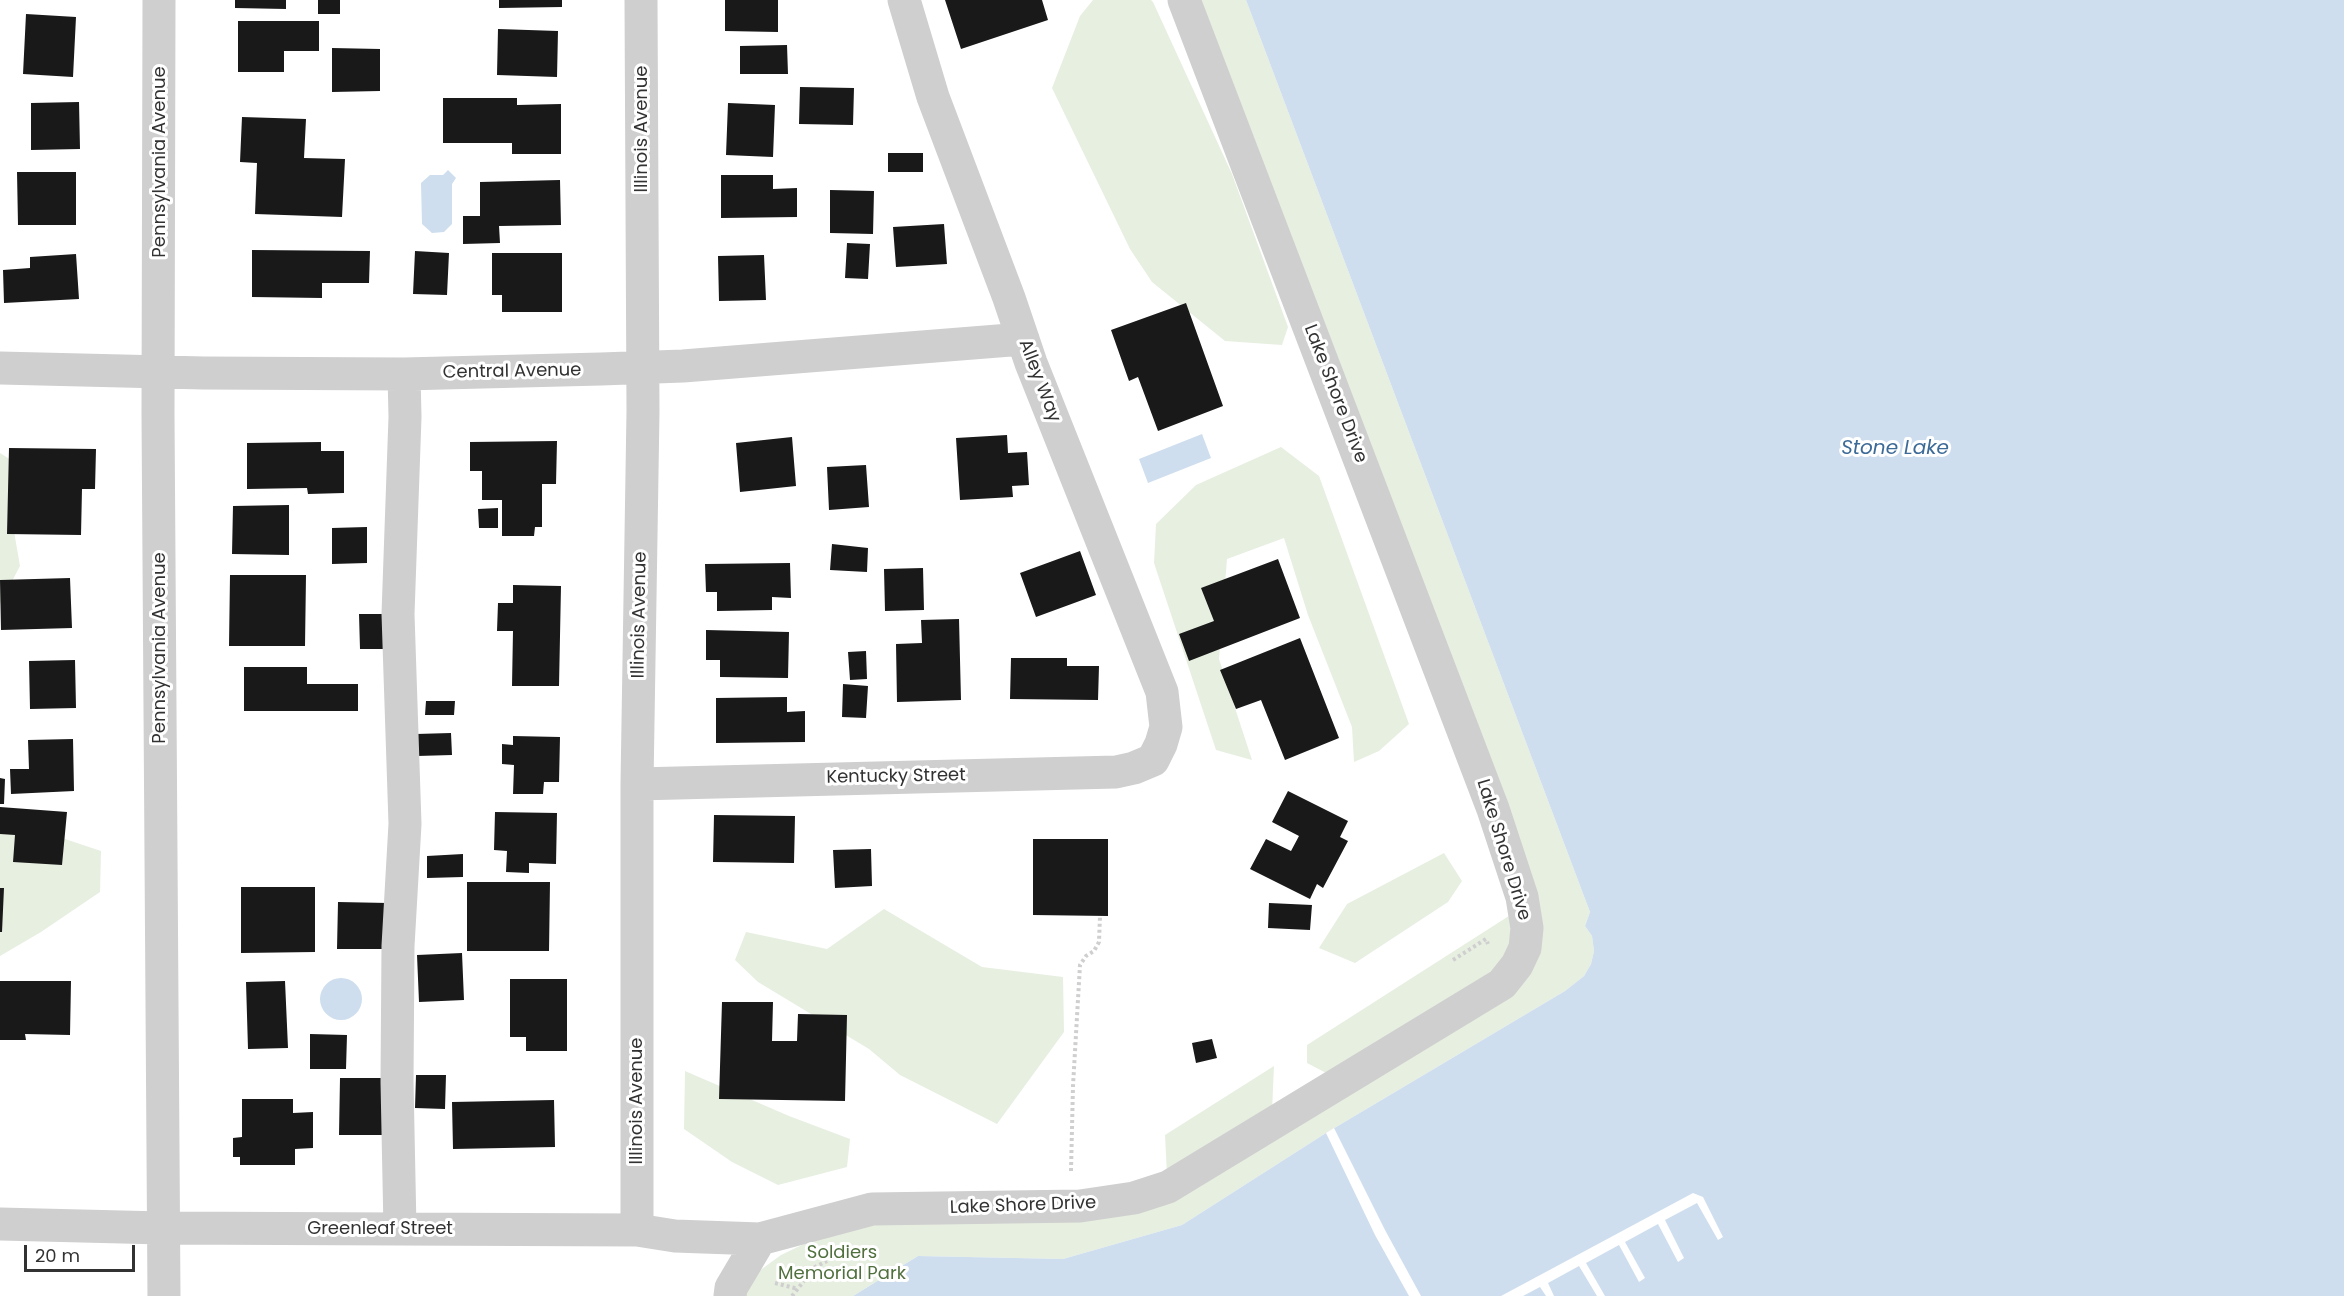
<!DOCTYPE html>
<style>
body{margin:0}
#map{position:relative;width:2344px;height:1296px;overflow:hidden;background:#fff;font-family:Poppins,sans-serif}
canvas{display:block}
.scale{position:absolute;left:24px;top:1245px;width:111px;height:27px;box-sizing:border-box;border:3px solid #323232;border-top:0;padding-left:8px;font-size:18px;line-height:21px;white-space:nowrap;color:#323232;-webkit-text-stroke:4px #fff;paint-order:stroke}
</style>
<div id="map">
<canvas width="2344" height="1296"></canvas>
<div class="scale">20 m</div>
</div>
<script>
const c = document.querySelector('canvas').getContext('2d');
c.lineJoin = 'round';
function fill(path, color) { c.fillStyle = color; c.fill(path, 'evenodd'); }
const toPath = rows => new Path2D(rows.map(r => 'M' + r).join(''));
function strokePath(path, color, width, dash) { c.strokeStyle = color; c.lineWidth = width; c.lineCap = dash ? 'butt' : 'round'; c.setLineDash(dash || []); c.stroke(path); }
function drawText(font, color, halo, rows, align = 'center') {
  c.font = font + ' Poppins,sans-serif'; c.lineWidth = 6; c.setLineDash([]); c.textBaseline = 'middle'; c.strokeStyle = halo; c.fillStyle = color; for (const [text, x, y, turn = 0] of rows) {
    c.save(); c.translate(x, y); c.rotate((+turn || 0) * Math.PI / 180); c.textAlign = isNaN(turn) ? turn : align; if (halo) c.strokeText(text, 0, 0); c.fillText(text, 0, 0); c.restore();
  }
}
fill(toPath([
 [1093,0,1151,0,1153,2,1232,174,1288,327,1282,345,1225,341,1152,282,1130,249,1052,88,1080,16],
 [1200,0,1246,0,1590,912,1585,926,1592,936,1594,951,1591,964,1584,976,1565,991,1326,1133,1182,1225,1063,1259,918,1256,853,1296,743,1296,755,1274,781,1255,829,1232,879,1222,1112,1216,1531,969],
 [1281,447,1319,476,1409,724,1379,751,1354,762,1352,727,1308,615,1284,538,1227,559,1219,659,1252,760,1216,750,1154,563,1156,524,1196,485],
 [0,453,16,463,10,508,20,566,0,604],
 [17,823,101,851,100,892,41,932,0,956,0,832],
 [1444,853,1462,881,1448,902,1355,963,1319,948,1347,904],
 [884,909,982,967,1063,977,1064,1032,997,1124,900,1075,869,1049,758,982,735,960,746,932,827,949],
 [1512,914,1513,943,1505,964,1330,1075,1307,1063,1307,1045],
 [1274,1066,1272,1112,1167,1175,1165,1135],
 [685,1071,789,1116,850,1139,847,1167,778,1185,732,1162,684,1129]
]), '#e7efe1');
fill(toPath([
 [1246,0,2344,0,2344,1296,853,1296,918,1256,1063,1259,1182,1225,1326,1133,1565,991,1584,976,1591,964,1594,951,1592,936,1585,926,1590,912],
 [448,170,456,178,452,184,452,224,444,232,432,233,422,224,421,183,430,175,443,175],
 [1202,434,1211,458,1148,483,1139,459],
 '320 999a21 21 0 1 1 42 0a21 21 0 1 1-42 0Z'
]), '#cedeee');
fill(toPath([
 [1334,1128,1385,1230,1421,1296,1409,1296,1375,1235,1326,1133],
 [1693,1193,1703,1197,1723,1237,1718,1240,1697,1203,1665,1220,1684,1258,1678,1262,1658,1224,1625,1242,1645,1278,1639,1282,1619,1245,1586,1263,1605,1296,1597,1296,1579,1266,1548,1283,1554,1296,1546,1296,1540,1287,1523,1296,1501,1296]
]), '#fff');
fill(toPath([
 [235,0,286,0,286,9,235,8],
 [318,0,340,0,340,14,318,14],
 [499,0,562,0,562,7,499,8],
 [725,0,778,0,778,32,725,31],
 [945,0,1042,0,1048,20,961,49],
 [26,14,76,17,73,77,23,74],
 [238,21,319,21,319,51,284,51,284,72,238,72],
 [498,29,558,31,557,77,497,75],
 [787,45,788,74,740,74,740,46],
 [332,48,380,49,380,91,332,92],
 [800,87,854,88,853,125,799,124],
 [443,98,517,98,517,105,561,104,561,154,512,154,512,143,443,143],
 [79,102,80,149,31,150,31,103],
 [728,103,775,105,773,157,726,155],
 [242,117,306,119,304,158,345,159,342,217,255,214,257,163,240,162],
 [888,153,923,153,923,172,888,172],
 [17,172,76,172,76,225,18,225],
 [721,175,773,175,773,189,797,188,797,217,721,218],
 [560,180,561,225,499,226,500,243,463,244,463,216,480,216,480,182],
 [830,190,874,191,873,234,830,233],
 [944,224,947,264,896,267,893,227],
 [847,243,870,244,868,279,845,278],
 [252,250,370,251,369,283,322,283,322,298,252,297],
 [415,251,449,253,447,295,413,294],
 [492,253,562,253,562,312,502,312,502,295,492,295],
 [76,254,79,299,4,303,3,270,30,268,30,257],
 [764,255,766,300,719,301,718,256],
 [1186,303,1223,406,1158,431,1138,377,1129,381,1111,330],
 [1007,435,1008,453,1027,452,1029,485,1012,486,1013,497,960,500,956,438],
 [792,437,796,486,740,492,736,443],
 [557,441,556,484,542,484,542,527,535,527,534,536,502,536,502,500,482,500,482,471,470,471,470,442],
 [321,442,321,451,344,451,344,493,308,494,307,488,247,489,247,443],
 [9,448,96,449,95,489,82,489,81,535,7,534],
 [866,465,869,507,829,510,827,467],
 [289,505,289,555,232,554,233,506],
 [498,508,498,528,479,528,478,509],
 [367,527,367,563,332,564,332,528],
 [832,544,868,548,867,572,830,570],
 [1080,551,1096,595,1036,617,1020,573],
 [1278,559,1300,618,1189,661,1179,634,1214,621,1201,588],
 [790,563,791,598,772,597,772,610,717,611,717,592,706,592,705,564],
 [923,568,924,610,885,611,884,569],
 [230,575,306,575,305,646,229,646],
 [70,578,72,628,1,630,0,580],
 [513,585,561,586,559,686,512,686,513,631,497,631,498,603,513,603],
 [359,614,386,614,387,649,360,649],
 [959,619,961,700,897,702,896,644,922,643,921,620],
 [706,630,789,632,788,678,720,677,720,660,706,660],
 [1300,638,1339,738,1285,760,1261,700,1236,709,1220,670],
 [866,651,867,679,850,680,848,652],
 [1011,658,1067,658,1067,666,1099,666,1098,700,1010,699],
 [75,660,76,708,30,709,29,661],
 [244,667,307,667,307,684,358,684,358,711,244,711],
 [843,684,868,686,866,718,842,717],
 [787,697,787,712,805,711,805,742,716,743,716,698],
 [426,701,455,701,454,715,425,715],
 [451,733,452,755,417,756,416,734],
 [513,736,560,737,559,782,544,782,543,794,513,794,514,765,502,764,502,744,513,745],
 [73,739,74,791,11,794,10,769,29,769,28,740],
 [0,778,5,779,4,804,0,804],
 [1288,791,1348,821,1340,837,1348,841,1323,888,1317,884,1310,899,1250,869,1266,839,1291,851,1299,836,1272,822],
 [0,807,67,812,62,865,13,862,15,835,0,834],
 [495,812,557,813,556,864,529,863,529,873,506,872,507,851,494,850],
 [714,815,795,816,794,863,713,862],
 [1033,839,1108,839,1108,916,1033,915],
 [871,849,872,886,835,888,833,850],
 [463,854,463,877,427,878,427,856],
 [467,882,550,882,549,951,467,951],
 [241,887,315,887,315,952,241,953],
 [0,888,4,888,2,932,0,932],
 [338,902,388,903,387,949,337,949],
 [1269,903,1312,905,1310,930,1268,928],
 [462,953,464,1000,419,1002,417,955],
 [510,979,567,979,567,1051,526,1051,526,1037,510,1037],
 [0,981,71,981,70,1035,25,1034,26,1040,0,1040],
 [285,981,288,1048,248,1049,246,982],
 [722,1002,773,1002,772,1041,797,1041,798,1014,847,1015,845,1101,719,1099],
 [310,1034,347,1035,346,1069,310,1069],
 [1212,1039,1217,1058,1196,1063,1192,1043],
 [416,1075,446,1075,445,1109,415,1108],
 [340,1078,382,1078,382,1135,339,1135],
 [242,1099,293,1099,293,1113,313,1112,313,1148,295,1149,295,1165,240,1165,240,1157,233,1157,233,1138,242,1137],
 [554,1100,555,1147,453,1149,452,1102]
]), '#191919');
strokePath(toPath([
 [1453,960,1486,939,1488,944],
 [1071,1171,1073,1086,1080,965,1086,956,1094,951,1099,942,1100,916],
 [775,1283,798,1289],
 [792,1296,815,1267,827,1261]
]), '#cfcfcf', 4, [3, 3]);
strokePath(toPath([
 [159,0,158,414,164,1296],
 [0,368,204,373,404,374,601,369,683,366,1023,339],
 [637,784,1116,772,1134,768,1153,760,1161,744,1166,727,1162,692,1031,363,1009,298,933,97,904,0],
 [0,1224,163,1228,637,1230,675,1236,760,1239],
 [400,1229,397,1082,398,946,405,824,398,614,405,417,404,374],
 [637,1230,637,784,643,411,641,0],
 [730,1296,731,1288,760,1239,872,1209,1080,1206,1134,1198,1168,1187,1502,984,1517,965,1525,948,1527,928,1522,897,1493,809,1184,0]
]), '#cfcfcf', 33);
drawText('18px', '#323232', '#fff', [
 ["Illinois Avenue",642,129,-90],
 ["Pennsylvania Avenue",160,162,-90],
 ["Central Avenue",512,372,-1],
 ["Alley Way",1039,381,69],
 ["Lake Shore Drive",1335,394,69],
 ["Illinois Avenue",640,615,-89],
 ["Pennsylvania Avenue",160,648,-90],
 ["Kentucky Street",896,777,-1],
 ["Lake Shore Drive",1503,850,73],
 ["Illinois Avenue",637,1101,-90],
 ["Lake Shore Drive",1023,1206,-2],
 ["Greenleaf Street",380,1229]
]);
drawText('18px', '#50703e', '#fff', [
 ["Soldiers",842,1253],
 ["Memorial Park",842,1274]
]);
drawText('italic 20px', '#3d6b98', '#fff', [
 ["Stone Lake",1895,449]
]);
</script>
